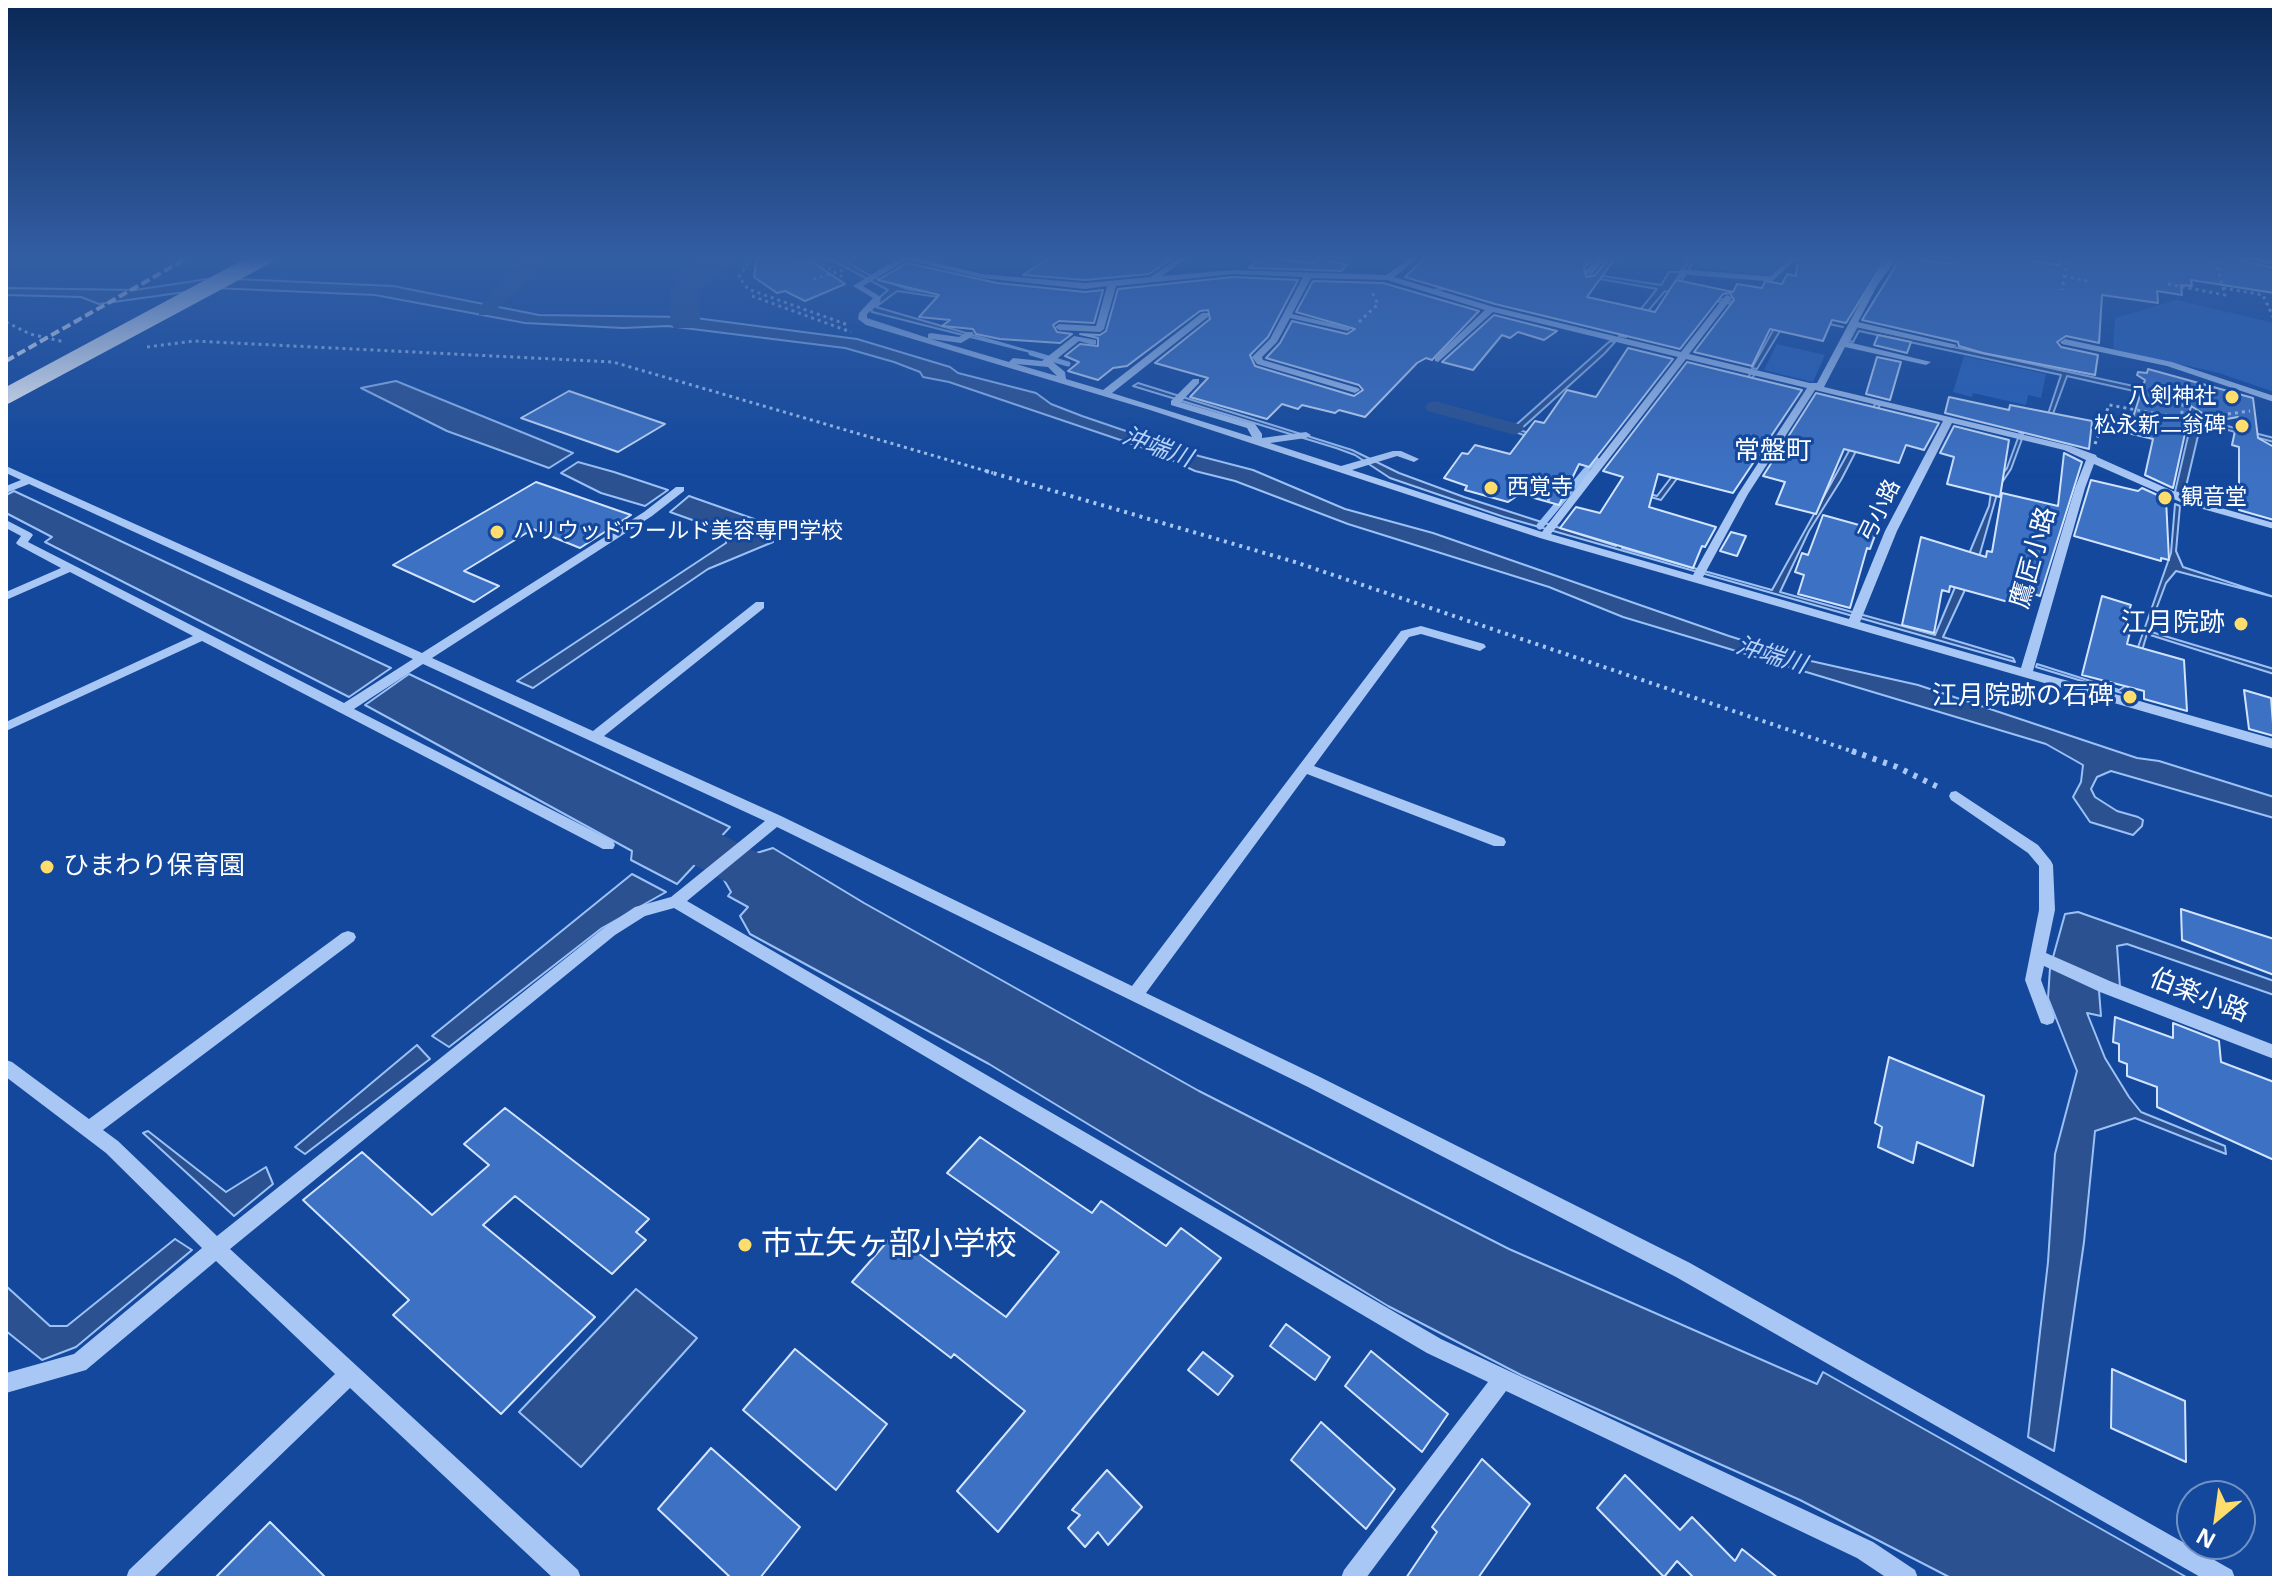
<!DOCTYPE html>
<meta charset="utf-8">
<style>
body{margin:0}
#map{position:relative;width:2280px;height:1584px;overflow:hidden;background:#13489c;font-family:"Open Sans",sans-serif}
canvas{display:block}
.frame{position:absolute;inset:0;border:8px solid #fff;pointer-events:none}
.north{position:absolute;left:2176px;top:1480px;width:80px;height:80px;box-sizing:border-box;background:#13489c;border:2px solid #7191c4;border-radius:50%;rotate:209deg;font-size:22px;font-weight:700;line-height:32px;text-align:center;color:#fff}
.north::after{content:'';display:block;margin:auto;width:28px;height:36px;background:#ffdd6c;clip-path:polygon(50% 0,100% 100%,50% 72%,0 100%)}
</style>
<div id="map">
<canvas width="2280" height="1584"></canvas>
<div class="frame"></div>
<div class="north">N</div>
</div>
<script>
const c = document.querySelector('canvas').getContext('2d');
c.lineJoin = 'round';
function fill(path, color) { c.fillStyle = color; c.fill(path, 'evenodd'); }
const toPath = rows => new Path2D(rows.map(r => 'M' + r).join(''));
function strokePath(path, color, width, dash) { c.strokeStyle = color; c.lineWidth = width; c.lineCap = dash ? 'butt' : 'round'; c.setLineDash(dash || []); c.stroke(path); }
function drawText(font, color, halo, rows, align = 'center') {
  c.font = font + ' "Open Sans","Noto Sans JP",sans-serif'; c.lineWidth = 6; c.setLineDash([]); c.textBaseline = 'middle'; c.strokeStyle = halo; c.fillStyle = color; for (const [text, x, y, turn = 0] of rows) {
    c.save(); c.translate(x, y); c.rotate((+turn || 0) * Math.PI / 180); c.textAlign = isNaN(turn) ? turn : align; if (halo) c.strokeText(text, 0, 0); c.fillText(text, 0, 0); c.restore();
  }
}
fill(toPath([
 [1703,257,1786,257,1769,276,1696,267],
 [2177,300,2274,323,2274,392,2219,373,2113,349,2115,318],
 [1777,344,1825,355,1813,382,1764,370],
 [1964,356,2046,374,2041,398,2028,395,2026,405,1973,393,1972,397,1953,392]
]), '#2661ba');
const water = toPath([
 [838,257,871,276,910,290,1001,299,938,297,897,291,876,307,1042,355,872,312,871,305,888,290,830,259,838,257],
 [1692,257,1697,257,1676,289,1843,327,1789,316,1757,369,1752,368,1782,314,1665,291,1626,337,1619,336,1657,289,1600,279,1431,290,1597,275,1661,285,1669,272,1680,272,1692,257],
 [214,278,393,286,539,315,688,317,857,339,950,367,958,373,1036,393,1051,404,1082,416,1199,456,1253,470,1345,509,1433,533,1729,636,1802,659,1918,685,2137,758,2159,761,2274,797,2274,818,2111,771,2097,777,2091,789,2095,797,2117,811,2138,817,2143,820,2142,826,2133,835,2090,822,2073,797,2081,782,2083,765,2046,744,1623,617,1549,587,1348,524,1235,481,1195,471,1153,451,949,382,923,377,920,372,894,362,845,348,668,326,623,328,525,323,375,295,214,288,99,304,81,297,6,295,6,288,135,290,214,278],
 [1857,326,2184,397,2199,406,2204,420,2274,438,2274,442,2201,423,2184,495,2175,492,2192,419,2183,402,2067,376,2051,419,2029,422,2023,434,2019,432,2024,421,2047,417,2061,375,1859,331,1853,342,1849,341,1857,326],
 [1610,341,1615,342,1604,354,1520,430,1598,459,1591,467,1548,444,1510,430,1510,425,1517,424,1610,341],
 [1751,373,1755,374,1661,500,1647,496,1622,548,1772,590,1875,404,1880,405,1841,480,1809,531,1780,592,1935,635,1989,506,1992,486,2007,468,2018,438,2022,439,2011,469,1999,487,1977,564,1943,637,2013,658,2015,662,1504,517,1390,478,1355,455,1336,448,1133,386,1138,383,1352,450,1399,473,1464,497,1616,546,1643,492,1657,496,1751,373],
 [396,381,573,453,549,468,447,431,361,388,396,381],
 [578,462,614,472,668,490,645,506,601,493,561,473,578,462],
 [14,491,391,668,349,697,45,542,52,537,6,513,6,495,14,491],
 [689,496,757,520,773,542,708,569,533,688,517,681,726,543,726,532,670,512,689,496],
 [2175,504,2180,506,2176,551,2183,567,2274,597,2176,571,2166,583,2148,631,2274,669,2274,674,2147,634,2130,690,2125,694,2036,667,2037,664,2119,690,2124,687,2171,553,2175,504],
 [409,674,730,827,677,884,631,860,632,851,365,705,409,674],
 [773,848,864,903,1199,1091,1509,1249,1817,1384,1823,1372,2188,1578,1951,1578,1800,1500,1521,1375,1388,1306,989,1064,750,934,740,916,748,907,728,896,731,892,724,880,750,855,773,848],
 [632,874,666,892,602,928,449,1047,432,1036,632,874],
 [2078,912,2274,981,2274,995,2127,944,2117,946,2120,987,2098,978,2101,1016,2087,1013,2105,1058,2129,1097,2141,1112,2225,1146,2226,1154,2135,1118,2095,1131,2084,1242,2054,1451,2028,1437,2048,1262,2055,1154,2077,1071,2048,998,2050,968,2065,914,2078,912],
 [417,1045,430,1059,305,1154,295,1147,417,1045],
 [148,1131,226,1192,266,1167,273,1184,234,1216,143,1133,148,1131],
 [175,1239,192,1250,76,1347,42,1360,6,1331,6,1286,50,1326,67,1326,175,1239],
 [636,1289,697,1338,581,1467,519,1412,636,1289]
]);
fill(water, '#2b5190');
strokePath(water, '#9bc1f6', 2);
strokePath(toPath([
 [1679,277,1684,272,1771,279,1795,257],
 [1031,353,1068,364],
 [1584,473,1596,459]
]), '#9bc1f6', 5);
strokePath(toPath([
 [1540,526,1586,471]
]), '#9bc1f6', 7);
fill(toPath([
 [530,258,544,261,491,315,479,315,479,307,530,258],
 [1435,401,1522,425,1525,429,1515,435,1428,411,1425,407,1428,403,1435,401]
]), '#2b5190');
fill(toPath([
 [710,257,744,257,699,289,700,322,696,328,674,328,670,322,671,288,685,270,710,257],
 [652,803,669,808,818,883,826,897,818,911,800,917,782,911,635,834,627,821,635,808,652,803]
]), '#2b5190');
const building = toPath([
 [757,257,805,257,845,284,805,301,785,291,777,293,754,277,757,257],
 [1051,257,1162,257,1172,259,1149,274,1085,280,1023,275,1051,257],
 [1261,257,1312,263,1319,258,1347,265,1341,271,1249,268,1261,257],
 [1426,257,1595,257,1584,268,1586,277,1594,276,1610,257,1616,257,1587,297,1655,312,1676,280,1733,292,1737,284,1762,288,1765,281,1782,284,1787,274,1796,276,1798,257,1887,257,1846,323,1832,320,1823,341,1770,329,1752,366,1694,352,1734,300,1730,293,1723,294,1680,349,1495,304,1405,277,1426,257],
 [1901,257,1951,264,1954,257,2013,257,2059,265,2060,257,2226,257,2274,268,2274,293,2191,280,2192,286,2181,285,2182,295,2157,291,2158,303,2102,295,2099,343,2066,336,2057,342,2061,347,2098,355,2095,375,1983,353,1959,346,1958,342,1862,320,1901,257],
 [907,263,997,283,1085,292,1103,290,1094,323,1059,321,1053,325,1057,332,1072,334,1060,343,1000,339,976,334,973,329,942,326,950,320,919,317,939,295,878,280,907,263],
 [1233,277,1298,280,1268,337,1250,355,1255,366,1354,396,1363,390,1359,385,1266,358,1280,343,1292,321,1347,334,1355,329,1296,312,1313,281,1383,283,1479,311,1432,360,1426,358,1417,363,1365,417,1339,410,1335,413,1302,405,1298,409,1282,404,1267,419,1190,397,1208,378,1155,363,1210,319,1208,310,1200,311,1127,366,1113,368,1098,380,1068,371,1079,362,1065,356,1080,344,1098,346,1098,338,1080,334,1100,335,1106,331,1118,289,1233,277],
 [1494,315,1557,331,1544,340,1518,332,1510,338,1502,335,1473,370,1442,362,1494,315],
 [1878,335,1911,342,1907,353,1874,345,1878,335],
 [1628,348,1673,359,1589,467,1579,464,1559,505,1520,494,1508,502,1465,490,1467,486,1444,478,1462,453,1468,454,1475,445,1510,454,1535,421,1544,423,1567,390,1596,397,1628,348],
 [1877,357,1901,362,1890,400,1866,394,1877,357],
 [1687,362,1802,390,1733,493,1658,474,1649,507,1716,527,1705,547,1702,546,1693,568,1560,528,1576,507,1600,513,1623,477,1603,471,1687,362],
 [2148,369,2253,398,2258,438,2274,447,2274,520,2239,510,2239,447,2232,445,2238,417,2215,421,2191,406,2173,488,2145,475,2153,439,2128,433,2145,380,2137,375,2138,372,2147,373,2148,369],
 [569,391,665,424,618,452,521,418,569,391],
 [1816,393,1939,423,1924,450,1906,445,1899,463,1844,449,1816,514,1776,504,1785,482,1763,476,1816,393],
 [1949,397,2009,410,2010,405,2092,421,2089,449,1945,413,1949,397],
 [1954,426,2009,440,2000,497,1947,484,1954,457,1940,453,1954,426],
 [2064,453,2082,462,2040,596,2025,591,2023,606,1950,586,1949,592,1942,590,1934,633,1902,625,1921,537,1986,557,1987,551,1992,552,2002,493,2058,506,2064,453],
 [2091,480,2138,491,2142,488,2166,499,2169,560,2161,558,2161,561,2074,536,2091,480],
 [536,482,631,515,580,548,533,529,464,571,499,586,474,602,393,565,536,482],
 [1823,515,1877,530,1870,549,1867,548,1850,608,1798,594,1804,575,1795,572,1802,553,1808,555,1823,515],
 [1731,532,1746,536,1737,556,1720,551,1731,532],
 [2102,596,2131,605,2124,626,2131,628,2127,644,2184,660,2187,711,2144,699,2144,691,2082,675,2102,596],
 [2244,690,2271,698,2274,736,2249,729,2244,690],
 [2181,909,2274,939,2274,975,2182,940,2181,909],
 [2115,1017,2173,1038,2173,1023,2219,1041,2221,1062,2274,1082,2274,1160,2157,1107,2157,1087,2127,1076,2127,1064,2119,1061,2119,1044,2113,1042,2115,1017],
 [1889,1057,1984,1096,1973,1166,1917,1142,1913,1163,1878,1147,1882,1127,1875,1123,1889,1057],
 [505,1108,649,1219,636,1232,646,1240,612,1274,515,1196,483,1225,595,1317,501,1414,393,1315,409,1300,303,1200,362,1152,432,1215,489,1165,464,1144,505,1108],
 [980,1137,1092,1213,1101,1201,1166,1246,1181,1228,1221,1258,998,1532,957,1491,1025,1411,954,1354,951,1358,852,1282,893,1235,1006,1317,1059,1252,947,1173,980,1137],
 [1286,1324,1330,1357,1315,1380,1270,1346,1286,1324],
 [795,1349,887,1424,836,1490,743,1410,795,1349],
 [1371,1351,1448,1414,1422,1452,1345,1386,1371,1351],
 [1203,1352,1233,1376,1218,1395,1188,1370,1203,1352],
 [2112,1369,2185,1401,2186,1462,2111,1428,2112,1369],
 [1321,1422,1395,1489,1366,1529,1291,1460,1321,1422],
 [711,1448,800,1527,760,1578,731,1578,658,1509,711,1448],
 [1482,1459,1530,1504,1478,1578,1406,1578,1437,1532,1432,1527,1482,1459],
 [1107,1470,1142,1507,1108,1545,1098,1532,1085,1547,1068,1528,1080,1515,1072,1510,1107,1470],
 [1625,1475,1680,1530,1692,1517,1735,1561,1742,1549,1778,1578,1694,1578,1677,1561,1664,1577,1597,1508,1625,1475],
 [270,1522,326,1578,215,1578,270,1522]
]);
fill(building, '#3d71c3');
strokePath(building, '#d1e3fd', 2);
strokePath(toPath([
 [752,257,739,277,748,289,848,325],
 [810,257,846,279],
 [2053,257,2067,262,2062,290],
 [795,264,815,262],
 [2064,276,2088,281],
 [813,279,857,266],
 [2168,284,2225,295,2215,259],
 [2223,288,2263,295,2274,319],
 [752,296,851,332],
 [6,322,30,334,65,342],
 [1359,322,1378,304,1373,294,1376,292],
 [147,347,194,341,613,362,993,473],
 [2139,386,2139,391],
 [2228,414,2250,411],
 [2181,418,2201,425],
 [2235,433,2236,428],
 [2095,444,2109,405,2181,418,2183,405,2194,402,2194,387]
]), '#a9c7f4', 3, [3, 4]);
strokePath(toPath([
 [986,471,1295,562,1857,753],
 [1524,493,1552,500]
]), '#a9c7f4', 4, [3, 5]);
strokePath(toPath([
 [1852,751,1897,767,1940,788]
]), '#a9c7f4', 6, [4, 7]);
fill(toPath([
 [900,257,912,257,982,274,1085,283,1150,277,1180,257,1189,257,1162,276,1233,270,1386,275,1411,257,1420,257,1394,277,1494,307,1681,352,1725,296,1728,295,1732,298,1689,354,1810,383,1817,383,1870,284,1890,257,1898,257,1878,284,1858,322,1957,345,1952,348,1856,327,1848,342,1931,362,1926,365,1845,347,1824,387,2071,446,2096,455,2097,457,2193,500,2274,523,2274,529,2185,504,2094,464,2085,488,2033,671,2274,739,2274,749,1540,538,1150,410,866,325,858,319,859,313,873,298,853,286,900,257],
 [907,260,982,278,1085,289,1107,286,1096,326,1059,324,1055,327,1059,330,1100,332,1104,329,1116,286,1233,274,1303,277,1270,339,1252,357,1257,364,1355,393,1360,390,1358,388,1263,360,1262,357,1277,342,1290,318,1348,331,1352,328,1292,314,1311,278,1387,280,1485,310,1435,357,1435,361,1438,362,1493,312,1678,357,1542,532,1352,470,1397,456,1414,462,1419,459,1401,451,1393,451,1341,466,1270,443,1306,438,1311,435,1306,432,1262,438,1262,434,1255,424,1181,402,1199,383,1199,379,1193,379,1171,401,1171,405,1247,428,1252,437,1112,393,1208,317,1208,313,1202,313,1103,390,1066,379,1065,372,1053,362,1079,341,1093,345,1096,344,1096,340,1074,336,1042,361,1013,358,1009,362,931,339,961,343,973,336,973,332,967,332,959,337,931,333,928,334,928,338,867,318,867,314,880,303,881,297,863,286,907,260],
 [1686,359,1807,388,1738,494,1693,575,1551,534,1686,359],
 [1016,364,1048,367,1057,376,1016,364],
 [1815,390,1943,421,1885,531,1849,619,1703,577,1748,494,1815,390],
 [1952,423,2064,450,2086,460,2075,488,2021,668,1860,622,1897,531,1952,423],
 [1599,257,1607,257,1592,274,1586,274,1586,270,1599,257],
 [2229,257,2247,257,2274,261,2274,265,2229,257],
 [2065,339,2172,362,2274,396,2274,402,2167,366,2062,344,2060,342,2065,339],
 [6,466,422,653,644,512,676,487,684,487,684,491,652,516,432,658,593,731,756,602,764,602,764,608,604,736,781,816,1132,986,1401,631,1421,626,1484,644,1486,647,1480,651,1421,634,1409,637,1314,766,1504,838,1506,842,1504,846,1494,846,1307,774,1146,993,1320,1077,1690,1263,2232,1570,2235,1578,2202,1578,1676,1277,1308,1087,777,827,687,901,1441,1339,1873,1542,1915,1570,1918,1578,1887,1578,1857,1558,1506,1391,1366,1578,1341,1578,1344,1570,1488,1382,1427,1353,674,908,645,916,615,935,230,1249,578,1570,581,1578,553,1578,350,1388,153,1578,126,1578,129,1570,335,1374,216,1261,86,1370,6,1393,6,1373,74,1354,202,1248,106,1153,6,1077,6,1060,12,1062,89,1119,342,933,348,931,354,933,356,937,354,941,103,1130,118,1141,217,1236,605,927,635,907,671,897,765,821,423,664,354,709,613,841,615,845,613,849,603,849,202,641,6,731,6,722,193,636,70,572,6,600,6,592,61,568,18,545,16,543,21,536,6,528,6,520,31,533,33,535,28,542,344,703,413,659,29,484,6,493,6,486,21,480,6,473,6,466],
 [1956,791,2038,845,2051,861,2053,865,2055,910,2046,953,2112,982,2274,1045,2274,1059,2100,992,2044,966,2041,980,2055,1018,2053,1023,2047,1025,2041,1023,2025,980,2039,910,2039,866,2028,853,1951,800,1949,796,1951,792,1956,791]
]), '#a9c7f4');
strokePath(toPath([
 [6,361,189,257]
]), '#fff', 4, [9, 4]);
strokePath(toPath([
 [6,396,265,257]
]), '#fff', 16);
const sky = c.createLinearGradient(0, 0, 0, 478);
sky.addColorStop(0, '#0a2856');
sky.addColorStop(0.54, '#335ea4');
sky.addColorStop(1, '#335ea400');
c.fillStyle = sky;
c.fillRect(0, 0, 2280, 478);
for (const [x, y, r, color] of [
 [2232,397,8,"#ffdd6c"],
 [2242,426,8,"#ffdd6c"],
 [1491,488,8,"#ffdd6c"],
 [2165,498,8,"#ffdd6c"],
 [497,532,8,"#ffdd6c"],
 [2241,624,8,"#ffdd6c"],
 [2130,697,8,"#ffdd6c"],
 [47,867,8,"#ffdd6c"],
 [745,1245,8,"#ffdd6c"]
]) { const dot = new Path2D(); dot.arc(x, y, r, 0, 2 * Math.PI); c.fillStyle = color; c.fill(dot); strokePath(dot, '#13489c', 3); }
drawText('22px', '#fff', '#13489c', [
 ["八剣神社",2216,397,"right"],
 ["松永新二翁碑",2226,426,"right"],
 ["西覚寺",1507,488],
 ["観音堂",2181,498],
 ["ハリウッドワールド美容専門学校",513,532]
], 'left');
drawText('22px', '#fff', '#13489c', [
 ["弓小路",1880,511,-64]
]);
drawText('italic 24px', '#b6d1fa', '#13489c', [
 ["沖端川",1157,448,20],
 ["沖端川",1771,656,17]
]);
drawText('26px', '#fff', '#13489c', [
 ["常盤町",1773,452]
]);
drawText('26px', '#fff', '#13489c', [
 ["鷹匠小路",2034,558,-74],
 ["伯楽小路",2199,996,21]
]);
drawText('26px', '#fff', '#13489c', [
 ["江月院跡",2225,624],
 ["江月院跡の石碑",2114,697],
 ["ひまわり保育園",63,867,"left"]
], 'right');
drawText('32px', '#fff', '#13489c', [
 ["市立矢ヶ部小学校",761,1245]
], 'left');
</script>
